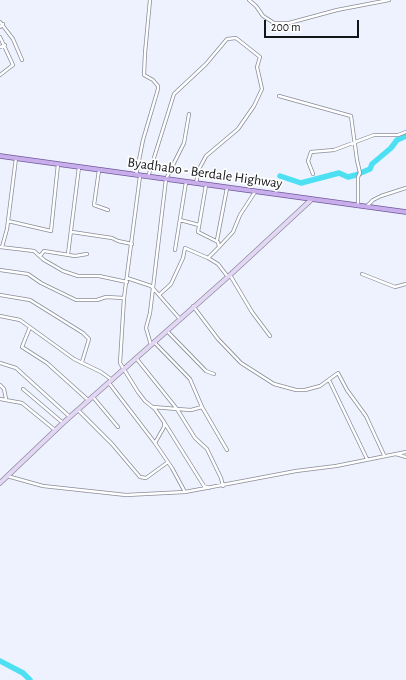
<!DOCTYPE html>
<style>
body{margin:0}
#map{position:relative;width:406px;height:680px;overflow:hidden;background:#edf2fe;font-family:"Alegreya Sans",sans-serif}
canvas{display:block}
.scale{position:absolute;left:264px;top:20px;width:95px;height:18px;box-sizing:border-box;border:2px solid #131519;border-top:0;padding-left:5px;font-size:12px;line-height:14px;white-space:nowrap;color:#131519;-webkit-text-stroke:3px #fff;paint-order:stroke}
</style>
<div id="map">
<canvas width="406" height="680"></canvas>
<div class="scale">200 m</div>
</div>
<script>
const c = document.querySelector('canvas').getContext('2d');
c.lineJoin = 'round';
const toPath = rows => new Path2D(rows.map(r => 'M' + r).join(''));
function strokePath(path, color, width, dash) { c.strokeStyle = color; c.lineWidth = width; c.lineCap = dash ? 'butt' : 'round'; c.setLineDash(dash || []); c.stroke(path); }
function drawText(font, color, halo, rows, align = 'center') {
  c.font = font + ' "Alegreya Sans",sans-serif'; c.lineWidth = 3.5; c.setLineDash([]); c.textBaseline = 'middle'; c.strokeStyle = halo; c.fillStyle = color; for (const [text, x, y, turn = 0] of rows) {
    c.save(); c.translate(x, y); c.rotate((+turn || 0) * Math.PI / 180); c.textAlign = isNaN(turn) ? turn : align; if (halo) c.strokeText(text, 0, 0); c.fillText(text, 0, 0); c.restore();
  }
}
strokePath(toPath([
 [280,176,301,183,339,173,348,177,356,175,370,169,372,164,391,148,397,140,406,136],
 [0,661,23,673,30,680]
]), '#4de0f2', 5.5);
const street = toPath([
 [249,0,256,6,263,16,274,23,289,23,337,10,389,0],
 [0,22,13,39,22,60],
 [0,27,3,24],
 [0,37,13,65,0,75],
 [0,47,5,45],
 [279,96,351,116,357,160,360,173,358,177,358,206],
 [99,170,94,205,108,210],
 [313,174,308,161,311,152,334,150,374,135,398,135,406,132],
 [136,175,143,140,158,89,158,86,153,80,144,75,145,53,150,0],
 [140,176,124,298,120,363,138,392,145,401,155,409,164,422,164,427,155,443,172,468,185,492],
 [148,177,174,94,206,64,227,39,236,38,260,57,257,67,262,89,254,106,238,129,206,156,199,169,196,183],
 [206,185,198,232,218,242,219,247,208,258,218,264,228,277],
 [366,207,373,200,381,196,406,188],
 [180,220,199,225],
 [8,221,51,231,58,164],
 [72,232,112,238,118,241,132,244],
 [217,240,227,188],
 [0,247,34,251,44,260,63,271,78,276,99,276,127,282],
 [2,247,7,229,16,158],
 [219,247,233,232,240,215,255,192],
 [175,250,186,182],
 [68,254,79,167],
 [40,256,44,251,75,256,87,254],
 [0,270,28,274,41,283,76,300,97,300,106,297,124,298],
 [362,274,395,287,406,284],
 [230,275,252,312,270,336],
 [127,278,151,286,159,295],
 [0,295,30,300,83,333,89,339,82,362],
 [193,306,218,339,241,363,274,384,296,390,305,390,320,386,338,373,347,390,366,416,384,455],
 [0,316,20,320,74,359,101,372,112,380],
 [180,319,159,295,171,284,183,258,185,248,208,258],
 [30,327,22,347,47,363,88,400],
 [167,331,206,371,214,374],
 [154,342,190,379,202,407,227,450],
 [151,345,146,328,150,313,166,179,184,143,189,114],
 [136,358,177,409,191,410,202,407],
 [0,363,16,368,70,417],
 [329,380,367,459],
 [109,383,155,443],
 [0,385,4,389,6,399],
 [23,389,63,423],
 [93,397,118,427],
 [0,399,22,403,55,430],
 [153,407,177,409,195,438,207,449,221,478,223,486],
 [78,410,112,444,140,477,146,478,168,462],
 [164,422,204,486,209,488],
 [396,454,406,457],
 [7,476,43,486,126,495,185,492,296,471,336,466,406,452]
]);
const secondary = toPath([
 [0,483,63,423,230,275,311,200]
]);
const primary = toPath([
 [0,156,406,212]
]);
strokePath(street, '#898d98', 4);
strokePath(secondary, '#898d98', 5.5);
strokePath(primary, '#71579a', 5.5);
strokePath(street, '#fff', 2.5);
strokePath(secondary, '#e4d7f5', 4);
strokePath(primary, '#c8afec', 4);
drawText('14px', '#131519', '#fff', [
 ["Byadhabo - Berdale Highway",205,173,8]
]);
</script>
